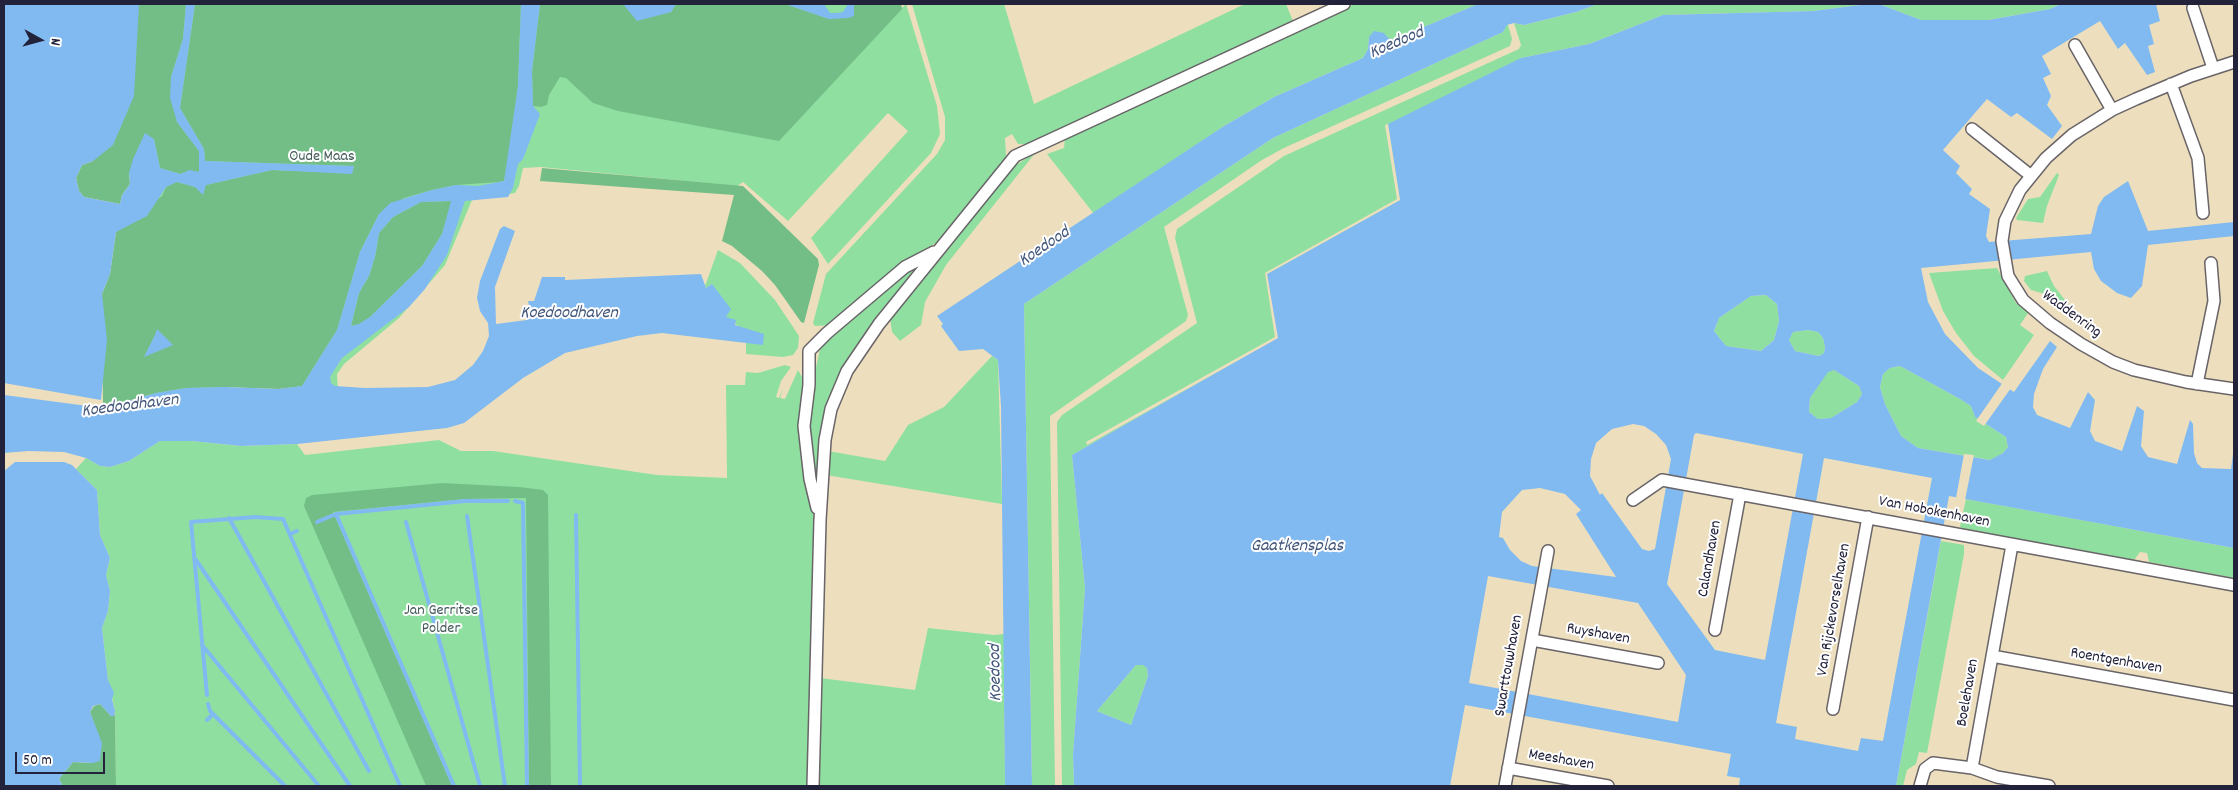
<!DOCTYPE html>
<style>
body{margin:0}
#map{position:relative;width:2238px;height:790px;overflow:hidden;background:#eddfbd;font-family:Dekko,sans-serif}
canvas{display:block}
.frame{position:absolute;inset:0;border:5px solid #22223b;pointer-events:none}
.north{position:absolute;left:15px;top:15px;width:50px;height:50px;-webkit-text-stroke:4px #fff;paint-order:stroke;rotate:97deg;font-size:14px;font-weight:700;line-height:20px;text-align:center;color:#22223b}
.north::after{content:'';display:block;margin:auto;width:18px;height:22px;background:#22223b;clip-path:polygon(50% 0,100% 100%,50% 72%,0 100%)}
.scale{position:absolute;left:15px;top:752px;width:90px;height:22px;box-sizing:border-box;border:2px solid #22223b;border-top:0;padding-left:6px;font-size:15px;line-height:18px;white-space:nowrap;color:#22223b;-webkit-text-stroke:4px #fff;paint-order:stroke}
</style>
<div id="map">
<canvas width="2238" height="790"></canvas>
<div class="frame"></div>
<div class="north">N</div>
<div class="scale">50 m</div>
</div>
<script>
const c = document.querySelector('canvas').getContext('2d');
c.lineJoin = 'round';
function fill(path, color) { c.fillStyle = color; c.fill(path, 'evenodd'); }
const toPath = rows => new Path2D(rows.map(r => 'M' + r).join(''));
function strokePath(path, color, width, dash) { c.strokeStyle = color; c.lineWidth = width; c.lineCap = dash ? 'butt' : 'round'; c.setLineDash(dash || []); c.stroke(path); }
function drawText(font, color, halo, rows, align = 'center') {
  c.font = font + ' Dekko,sans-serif'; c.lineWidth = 4; c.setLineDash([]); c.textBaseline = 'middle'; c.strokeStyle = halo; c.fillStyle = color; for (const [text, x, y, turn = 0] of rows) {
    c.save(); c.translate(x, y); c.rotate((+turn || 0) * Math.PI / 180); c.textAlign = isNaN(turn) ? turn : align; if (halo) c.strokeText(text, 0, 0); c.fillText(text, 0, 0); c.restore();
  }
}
fill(toPath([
 [164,4,901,4,902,8,906,4,937,106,940,134,931,153,828,264,811,238,908,131,888,113,788,221,743,182,737,186,541,167,523,168,519,186,515,193,472,200,445,265,399,318,344,364,337,374,338,391,275,386,230,387,151,396,129,225,147,216],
 [912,4,1004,4,1034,104,1245,4,1286,4,1293,21,1027,144,1018,144,1012,134,1005,138,1006,157,937,242,911,259,832,325,815,326,813,323,826,274,937,154,945,140,945,117],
 [1355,4,1478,4,1393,40,1369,37,1368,49,1363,58,1274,97,1224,126,1094,214,1047,154,1064,148,1065,137],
 [1598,4,1868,4,1813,11,1663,15,1589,44,1521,58,1400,200,1278,338,1072,455,1085,588,1073,754,1074,786,1062,786,1057,422,1062,415,1197,323,1175,238,1177,229,1284,156,1519,49,1521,45,1514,23,1524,25,1576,12],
 [1879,4,2061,4,2050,9,1988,20,1921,20],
 [1506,25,1508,25,1512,39,1510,46,1284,148,1262,160,1164,227,1188,315,1186,321,1050,416,1055,786,1032,786,1024,304,1273,138,1503,32],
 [1036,152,946,265,925,302,921,325,900,341,892,332,890,318,1010,169],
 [2057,173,2059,175,2047,206,2043,223,2017,220,2016,218,2028,199,2040,197],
 [718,250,740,263,775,300,799,336,798,348,793,355,783,357,746,354,746,342,762,344,726,317,712,284,706,288,705,286],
 [914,266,919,266,843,369,832,389,821,431,817,490,808,435,812,386,820,349,826,341],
 [1997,268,2016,303,2028,313,2020,325,2034,335,2003,380,1974,356,1956,333,1943,311,1929,273],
 [2047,271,2054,286,2076,314,2075,316,2045,294,2031,290,2024,281,2025,276],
 [1766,295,1777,304,1779,321,1774,340,1761,351,1726,346,1714,331,1719,318,1751,296],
 [1808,330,1818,332,1823,338,1825,347,1824,353,1819,356,1795,351,1789,340,1793,332],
 [992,356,998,360,1002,504,826,475,828,451,885,461,908,425,944,407],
 [785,365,791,367,781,381,776,397,779,398,783,388,780,398,785,399,798,370,804,381,815,521,809,786,116,786,115,711,108,680,102,628,108,611,110,591,106,575,110,558,100,535,97,490,76,469,86,458,100,466,110,467,129,461,160,441,192,441,241,446,297,444,305,455,439,440,461,451,493,451,657,475,727,478,726,385,745,385,746,372,758,373],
 [1900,366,1960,399,1971,406,1975,417,2006,437,2008,447,2003,453,1991,460,1918,448,1901,436,1885,404,1880,387,1883,374,1890,368],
 [1834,370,1859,386,1862,394,1857,402,1831,418,1818,419,1809,412,1810,398,1828,371],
 [1966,499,2234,548,2234,578,2149,562,2147,553,2140,552,2134,560,1964,529,1960,527],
 [1941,541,1964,545,1964,554,1927,753,1919,752,1916,764,1907,770,1903,786,1896,786],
 [928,628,994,635,1004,634,1005,786,817,786,820,678,915,690],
 [1136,665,1143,665,1147,668,1148,676,1131,725,1097,711]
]), '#8fe0a0');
fill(toPath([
 [139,4,186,4,183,39,171,77,177,122,199,151,199,172,180,174,160,168,154,139,129,173,130,184,122,195,120,204,84,197,79,191,76,178,82,165,93,161],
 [195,4,521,4,518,86,507,168,504,181,499,182,456,185,432,190,404,198,379,214,360,252,337,330,302,386,279,389,224,387,186,388,156,393,103,408,102,294,110,274,116,232,162,196,166,187,177,182,195,187,206,185,272,170,352,173,354,166,205,161,204,149,180,108],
 [157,330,172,345,145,356,155,335],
 [540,4,623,4,629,9,657,15,671,12,676,4,785,4,829,19,840,17,853,4,901,4,902,9,779,141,618,111,593,103,566,78,560,77,549,95,547,105,541,107,533,106,532,71],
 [542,168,743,186,818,259,819,265,804,323,801,322,775,285,762,271,732,246,722,241,734,195,540,181],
 [452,201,442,234,422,266,370,317,360,324,351,326,359,293,369,276,375,257,379,233,393,217,421,202],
 [442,483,519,487,543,490,548,495,551,786,529,786,526,498,465,499,333,512,452,786,426,786,304,506,306,498,312,495],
 [100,704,111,716,114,716,115,713,116,786,63,786,59,779,73,762,93,763,95,726,90,712,94,706]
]), '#73be86');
fill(toPath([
 [4,4,139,4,134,96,113,145,93,161,82,165,76,178,79,191,84,197,120,204,122,195,130,184,129,173,133,159,145,133,154,139,160,168,180,174,190,170,199,172,199,151,177,122,170,98,171,77,183,39,186,4,195,4,180,108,204,149,205,161,354,166,352,174,272,170,206,185,203,195,195,187,177,182,166,187,147,216,116,232,110,274,102,294,107,340,101,400,4,383],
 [521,4,540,4,532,71,533,106,540,114,523,159,518,164,513,188,508,197,465,201,447,255,425,289,409,307,342,358,330,377,331,383,335,386,365,388,428,387,455,380,473,365,483,351,489,336,488,323,480,311,477,298,480,281,500,229,504,226,515,231,495,287,496,324,527,320,530,310,528,301,534,301,542,277,565,277,565,280,701,274,706,288,712,284,731,309,726,317,736,320,735,325,764,334,763,345,662,333,637,336,565,353,523,378,464,423,447,428,297,444,241,446,192,441,160,441,129,461,110,467,100,466,86,458,64,452,28,451,4,453,4,395,103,408,156,393,186,388,224,387,279,389,302,386,337,330,360,252,379,214,390,203,432,190,456,185,478,186,504,181,518,86],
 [451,201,442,234,422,266,370,317,359,324,351,326,359,293,369,276,375,257,379,233,393,217,421,202],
 [623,4,676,4,671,12,637,21],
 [785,4,824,4,830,13,837,13,843,12,848,4,854,4,854,16,848,18,829,19],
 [1478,4,1598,4,1576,12,1524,25,1514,23,1507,25,1503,32,1273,138,1024,304,1032,786,1005,786,1001,407,998,360,983,349,959,351,941,326,943,324,937,316,1224,126,1274,97,1363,58,1368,49,1369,37,1374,31,1384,33,1387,37,1393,40],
 [1868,4,1879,4,1921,20,1988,20,2050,9,2061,4,2156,4,2160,21,2149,25,2154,44,2148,46,2155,72,2147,75,2125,43,2118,49,2100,21,2042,56,2051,74,2043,78,2051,96,2047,105,2062,126,2052,139,2017,113,2011,117,1987,99,1943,150,1960,166,1956,173,1972,189,1969,194,1990,209,1986,236,1989,242,2091,234,2098,206,2104,197,2128,181,2148,231,2234,222,2234,236,2148,245,2142,286,2131,298,2117,293,2101,281,2094,269,2091,252,1921,268,1928,302,1945,334,1978,368,2014,392,2050,341,2057,347,2043,369,2034,394,2033,407,2037,415,2070,428,2088,392,2095,400,2090,431,2095,441,2122,451,2137,406,2144,411,2141,446,2148,457,2177,464,2190,420,2193,424,2194,453,2197,463,2202,468,2231,469,2234,446,2234,548,1949,496,1896,786,1739,786,1740,778,1727,776,1731,754,1465,705,1450,786,1074,786,1073,754,1085,588,1072,455,1277,338,1267,274,1400,200,1388,124,1521,58,1589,44,1663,15,1813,11],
 [1766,295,1777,304,1779,321,1774,340,1761,351,1726,346,1714,331,1719,318,1751,296],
 [1808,330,1818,332,1823,338,1825,347,1824,353,1819,356,1795,351,1789,340,1793,332],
 [1900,366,1960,399,1971,406,1975,417,2006,437,2008,447,2003,453,1990,460,1918,448,1901,436,1885,404,1880,387,1883,374,1890,368],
 [1834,370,1859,386,1862,394,1857,402,1831,418,1818,419,1809,412,1810,398,1828,372],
 [1633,424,1644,426,1656,434,1666,445,1671,459,1655,549,1649,551,1642,549,1602,493,1600,495,1590,476,1591,459,1596,443,1612,429],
 [1696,433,1803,454,1765,660,1715,650,1667,584,1694,435],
 [1824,458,1932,478,1883,741,1861,738,1858,751,1795,739,1797,727,1776,723],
 [1540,488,1565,494,1581,510,1576,514,1616,577,1532,566,1521,561,1510,550,1503,538,1499,537,1502,512,1522,490],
 [1488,576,1638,603,1686,675,1678,722,1469,683],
 [1136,665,1143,665,1147,668,1148,676,1131,725,1097,711],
 [157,329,173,345,144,357,155,335],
 [15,462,64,462,72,465,97,490,100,535,110,558,106,575,110,591,108,611,102,628,108,680,114,693,112,699,115,711,114,716,111,716,100,704,93,706,90,712,102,743,100,761,93,763,73,762,59,779,63,786,4,786,4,471]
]), '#80baf1');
fill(toPath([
 [1388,124,1400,200,1267,274,1278,338,1087,445,1086,442,1275,337,1265,273,1397,199,1385,125],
 [2003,382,2011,388,1984,426,1976,421],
 [1964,454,1974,455,1965,500,1956,498]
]), '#eddfbd');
strokePath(toPath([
 [515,501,523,503,527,786],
 [576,515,580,786],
 [467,516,505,786],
 [229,518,369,771],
 [317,522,336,514],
 [406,522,480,786],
 [290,534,297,531],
 [196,560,350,786],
 [202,645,319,786],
 [207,695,191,522,255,517,283,519,400,786],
 [208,704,210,711,285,786],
 [207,720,213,714],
 [454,786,336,514,465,501,508,501]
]), '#80baf1', 4);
const minor = toPath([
 [2193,8,2213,68],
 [2075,45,2112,110],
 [2234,62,2191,76,2136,99,2112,110,2072,135,2046,158,2020,190,2005,221,2002,241,2008,276,2023,300,2050,323,2081,344,2113,362,2134,370,2186,382,2234,389],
 [2171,84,2198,158,2203,213],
 [1972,129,2030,175],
 [2197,384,2214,301,2211,263],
 [1633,500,1662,480,2234,585],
 [817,508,810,479,804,426,809,385,809,351,827,333,905,267,934,252],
 [2012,545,1972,768,1997,777,2049,786],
 [1715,630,1740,494],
 [1532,640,1658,663],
 [1992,656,2234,700],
 [1833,709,1868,517],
 [1508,768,1608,786],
 [813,786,820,520,825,440,831,409,847,371,879,324,1015,156,1344,4],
 [1505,786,1548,551],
 [1920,786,1925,769,1933,763,1972,768]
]);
strokePath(minor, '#696468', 14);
strokePath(minor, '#fff', 11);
drawText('16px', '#435b59', '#fff', [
 ["Oude Maas",322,158],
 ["Jan Gerritse",441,612],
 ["Polder",441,630]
]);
drawText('16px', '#22223b', '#fff', [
 ["Waddenring",2071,315,36],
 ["Van Hobokenhaven",1934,513,11],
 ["Calandhaven",1711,559,-80],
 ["Van Rijckevorselhaven",1835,610,-80],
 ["Ruyshaven",1598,635,10],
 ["Roentgenhaven",2116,662,10],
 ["Swarttouwhaven",1510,666,-80],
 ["Boelehaven",1969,693,-80],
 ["Meeshaven",1561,761,10]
]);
drawText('italic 18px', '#43577b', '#fff', [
 ["Koedood",1397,44,-23],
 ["Koedood",1045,248,-34],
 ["Koedoodhaven",569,315],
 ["Koedoodhaven",130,407,-7],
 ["Gaatkensplas",1297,548],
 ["Koedood",997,673,-91]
]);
</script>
